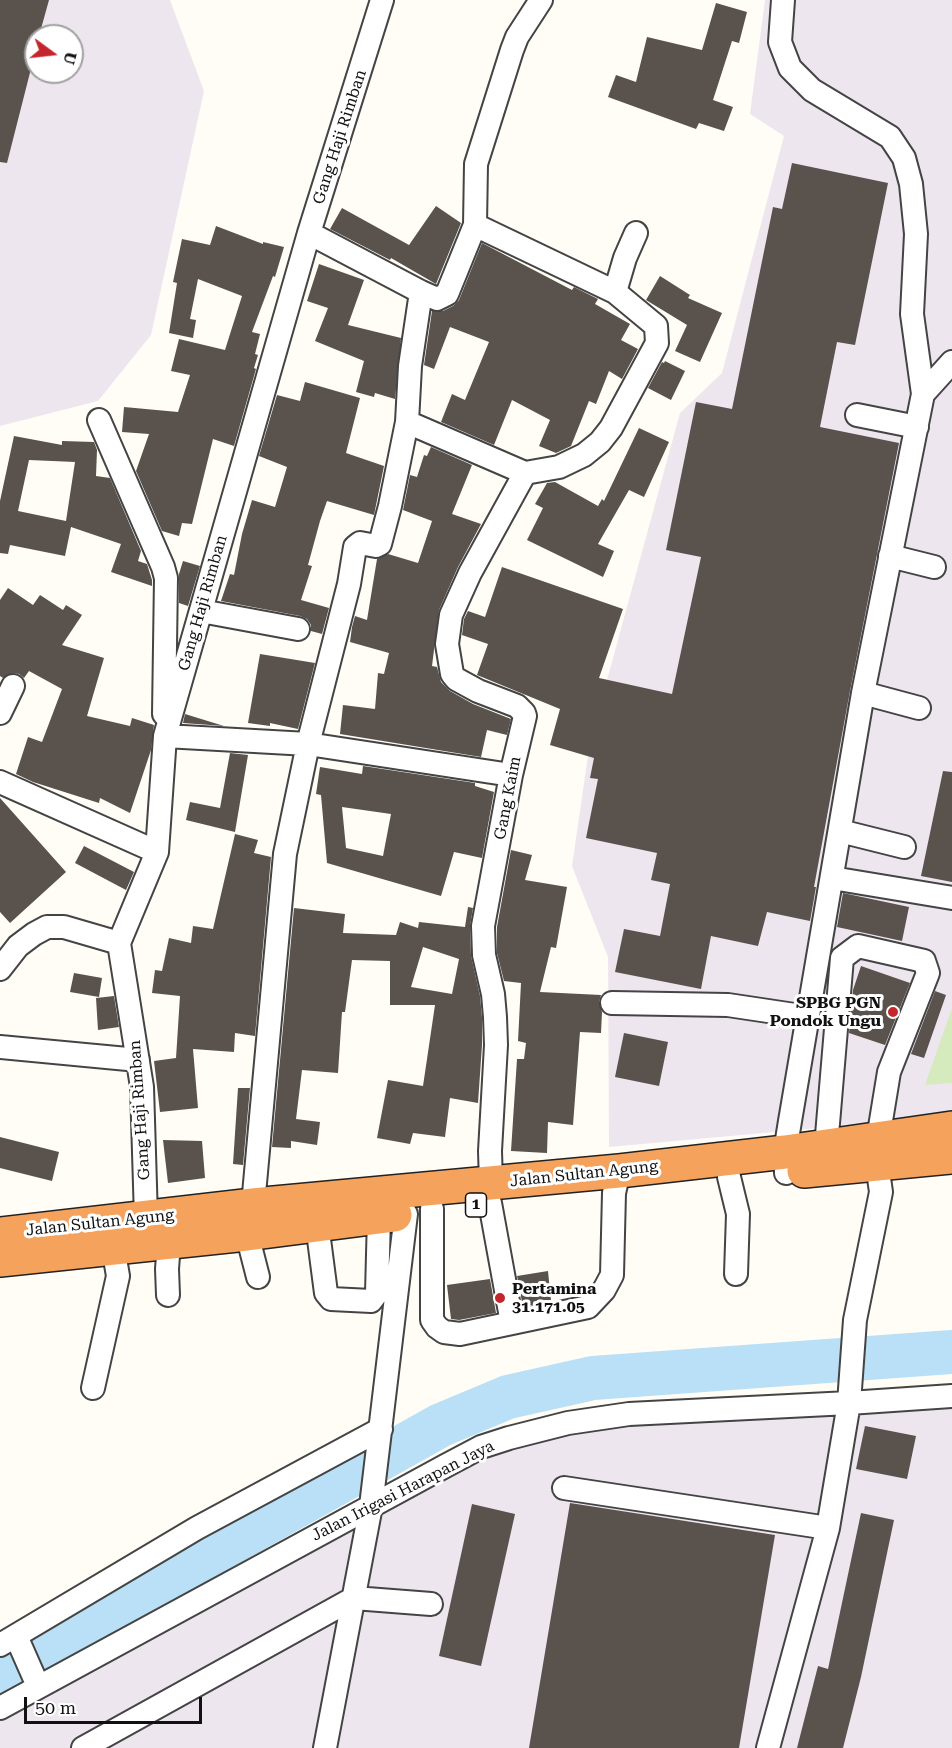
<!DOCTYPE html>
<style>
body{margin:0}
#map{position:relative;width:952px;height:1748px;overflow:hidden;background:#fffdf5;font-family:"Roboto Serif",serif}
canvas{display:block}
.north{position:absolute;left:24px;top:24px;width:60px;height:60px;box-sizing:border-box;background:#fff;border:2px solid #a0a0a0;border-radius:50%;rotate:105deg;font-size:16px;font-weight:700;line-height:24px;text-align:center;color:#111}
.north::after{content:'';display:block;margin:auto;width:21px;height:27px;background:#c4262e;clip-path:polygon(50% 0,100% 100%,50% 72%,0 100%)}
.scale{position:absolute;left:24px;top:1697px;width:178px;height:27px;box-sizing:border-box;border:3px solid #111;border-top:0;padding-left:8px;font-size:18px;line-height:21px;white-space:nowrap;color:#111;-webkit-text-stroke:4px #fff;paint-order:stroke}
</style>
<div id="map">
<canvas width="952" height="1748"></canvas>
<div class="north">U</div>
<div class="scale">50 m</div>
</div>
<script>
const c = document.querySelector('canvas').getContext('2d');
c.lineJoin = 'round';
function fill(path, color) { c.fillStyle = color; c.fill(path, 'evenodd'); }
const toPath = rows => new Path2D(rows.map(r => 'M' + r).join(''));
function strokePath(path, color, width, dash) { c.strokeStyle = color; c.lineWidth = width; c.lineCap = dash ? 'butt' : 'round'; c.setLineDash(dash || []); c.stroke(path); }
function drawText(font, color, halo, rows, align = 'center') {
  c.font = font + ' "Roboto Serif",serif'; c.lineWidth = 6; c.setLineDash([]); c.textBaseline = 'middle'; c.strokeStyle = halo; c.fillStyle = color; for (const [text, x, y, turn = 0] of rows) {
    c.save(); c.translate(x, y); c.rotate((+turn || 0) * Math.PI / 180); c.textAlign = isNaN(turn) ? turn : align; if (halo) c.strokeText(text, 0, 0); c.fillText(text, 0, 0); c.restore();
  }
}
fill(toPath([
 [0,0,170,0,204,91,151,335,98,401,0,426],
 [36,36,72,36,72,72,36,72],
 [765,0,952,0,952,1116,609,1147,608,957,572,866,590,742,680,413,722,373,784,136,750,114],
 [952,1396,952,1748,0,1748,0,1709,481,1447,568,1423]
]), '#eee6ef');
fill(toPath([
 [952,1008,952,1083,925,1085]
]), '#d5ebbd');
strokePath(toPath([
 [0,1672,441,1425,508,1397,593,1378,952,1352]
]), '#b9e0f7', 44);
fill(toPath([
 [0,0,49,0,39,36,36,36,36,49,7,163,0,162],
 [716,3,747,12,739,43,732,41,713,100,733,107,724,131,699,123,696,129,608,97,616,75,636,82,647,37,702,50],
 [792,163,888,183,855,345,837,342,820,427,899,443,850,691,814,887,816,887,810,921,767,912,758,946,711,936,701,989,615,972,624,929,660,936,670,884,651,880,657,853,586,838,598,779,590,778,594,758,550,745,560,709,477,675,488,644,462,635,464,619,468,611,485,617,502,567,623,609,599,678,672,694,701,557,666,550,696,402,732,409,773,207,782,209],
 [436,206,461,223,436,284,391,258,390,260,330,229,342,208,409,245],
 [216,226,263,244,263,242,284,247,275,277,273,276,252,332,260,334,255,354,258,355,254,368,256,369,234,446,213,439,192,524,182,523,179,536,162,531,136,471,149,434,122,432,124,407,178,412,190,375,171,371,179,339,225,350,242,296,198,279,190,319,196,320,193,338,169,333,177,283,173,282,182,239,210,245],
 [482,243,572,290,574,287,598,299,595,304,630,324,621,340,638,349,622,379,609,371,596,404,589,401,571,446,556,453,539,446,550,420,512,400,494,445,441,422,452,394,465,400,489,342,450,327,434,369,424,365,432,311,443,311,453,306,459,300],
 [319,264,364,280,348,325,401,338,395,399,375,393,374,397,356,392,364,361,315,341,328,308,307,301],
 [660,276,690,295,688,298,722,313,700,362,675,351,687,325,646,300],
 [665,361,685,371,671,400,648,388,662,362,664,363],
 [305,382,360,398,346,453,384,466,374,515,327,501,320,521,308,565,312,566,301,600,329,608,322,634,311,631,311,625,307,619,300,616,221,601,230,574,234,575,242,534,252,500,275,507,287,467,259,456,277,395,300,401],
 [639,428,669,442,644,497,629,490,598,544,614,551,603,577,527,540,543,508,535,504,547,483,555,482,598,506,602,499,604,501],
 [14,436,62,445,62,441,94,442,97,450,96,476,110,478,141,551,138,561,147,564,152,580,152,586,111,572,121,544,71,527,65,556,10,545,8,554,0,553,0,501],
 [29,460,75,462,66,521,18,511],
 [431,447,472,465,452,514,481,524,458,567,439,610,432,666,437,667,441,682,450,691,473,704,511,719,507,735,487,730,481,757,340,734,343,705,375,709,378,673,384,674,389,653,350,642,352,627,355,616,367,620,377,559,388,554,418,563,432,521,403,510,410,475,417,477,424,455,427,456],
 [183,561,200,566,188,606,179,603,179,574],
 [8,588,33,605,40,595,63,610,66,605,82,615,62,645,104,658,87,716,130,726,132,718,154,725,151,750,130,813,100,798,99,803,33,782,16,774,28,737,42,742,62,689,29,671,24,678,19,674,13,673,3,678,0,676,0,600],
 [260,654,315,663,298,729,270,723,270,726,248,723],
 [185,714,224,726,183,723],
 [230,753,248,755,235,832,186,820,190,802,220,808],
 [363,766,475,783,475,786,494,792,482,858,454,852,441,896,327,863,321,795,316,794,320,767,362,774],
 [342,807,391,814,383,856,346,848],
 [943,771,952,772,952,882,921,876],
 [0,798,66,872,10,923,0,912],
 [235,834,258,840,254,853,271,857,255,1036,235,1033,234,1052,193,1049,198,1108,160,1112,154,1061,176,1058,180,996,152,993,155,970,162,971,169,938,191,943,193,926,213,929],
 [84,846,134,872,126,890,75,863],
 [511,850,532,855,525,880,567,887,556,948,551,947,540,992,601,995,599,1002,602,1012,601,1033,580,1032,573,1125,548,1122,547,1153,511,1151,517,1059,524,1059,526,1043,518,1041,521,983,504,981,497,953,497,927],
 [843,893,909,907,902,941,837,927],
 [468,907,473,908,470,926,471,956,480,996,482,1018,482,1045,478,1103,450,1098,445,1137,413,1133,410,1144,377,1138,388,1080,423,1086,435,1005,390,1005,390,961,352,960,345,1012,342,1012,338,1073,302,1070,296,1119,320,1122,317,1145,291,1141,291,1148,272,1147,294,908,345,914,343,933,396,935,400,922,418,928,419,922,465,927],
 [423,947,459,959,452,994,411,987],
 [861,966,910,983,885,1045,849,1033,853,990],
 [74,973,102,978,99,997,70,992],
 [935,991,946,995,924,1058,911,1054],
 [114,996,119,1027,98,1030,96,998],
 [624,1033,668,1042,659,1086,615,1077],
 [238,1088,250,1088,243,1165,233,1164],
 [0,1137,59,1152,52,1181,0,1168],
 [163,1140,202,1141,205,1178,168,1183],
 [548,1271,551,1301,523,1307,517,1276],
 [490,1279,496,1313,459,1320,451,1319,447,1285],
 [865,1426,916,1436,907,1479,856,1469],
 [570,1503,775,1535,739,1748,529,1748],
 [472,1504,515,1514,481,1666,439,1656],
 [861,1513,894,1520,861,1677,843,1748,797,1748,818,1666,828,1669]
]), '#5a524d');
const minor = toPath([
 [783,0,780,42,790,68,812,90,890,137,904,158,911,184,916,234,912,314,923,394,863,693,790,1121,785,1152,786,1173],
 [309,233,421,292,437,299,447,294,475,225,476,164,512,50,517,37,541,0],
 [615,292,625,258,636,233],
 [923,394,952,362],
 [857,415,917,427],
 [99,420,163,567,166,578,164,714],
 [407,422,525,473,559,467,584,455,600,442,611,428,657,343,656,326,615,292,475,225],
 [890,556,934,567],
 [201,611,298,629],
 [863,693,919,708],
 [0,713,13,686],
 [165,736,308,744,511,775],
 [0,782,157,852],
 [840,831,904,847],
 [832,878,952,898],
 [0,969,18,946,34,934,47,927,64,927,119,943],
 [612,1003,728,1005,808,1017],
 [0,1047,138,1060],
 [729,1177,738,1214,736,1274],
 [491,1183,490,1151,496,1045,495,1017,493,994,484,955,483,926,511,775,525,716,524,713,517,706,478,691,456,679,452,674,447,644,451,615,470,573,525,473],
 [490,1203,512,1323],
 [432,1209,432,1320,437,1327,444,1332,460,1334,588,1307,604,1290,612,1275,614,1193,619,1171],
 [146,1218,142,1087,119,943,157,852,165,736,309,233,382,0],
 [317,1224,326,1293,331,1299,371,1301,377,1293,379,1216],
 [258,1277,247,1234,253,1205,285,854,308,744,349,584,355,547,360,543,376,546,380,544,390,506,407,422,410,366,421,292],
 [168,1295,167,1269,170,1229],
 [93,1388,118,1276,113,1247],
 [564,1488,828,1528],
 [16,1636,38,1686],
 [0,1645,197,1528,381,1429],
 [0,1708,447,1465,481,1447,509,1438,568,1423,629,1414,849,1403,952,1396],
 [83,1748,354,1598,431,1604],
 [325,1748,371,1506,406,1214],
 [768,1748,828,1528,849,1403,855,1320,881,1192,877,1164,878,1139,889,1072,928,973,924,961,858,946,842,958,826,1147]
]);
const highway = toPath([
 [804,1171,952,1157],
 [0,1234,253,1205,619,1171,785,1152,952,1128],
 [0,1260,247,1234,395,1215]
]);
strokePath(minor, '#444', 26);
strokePath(highway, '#222', 36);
strokePath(minor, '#fff', 22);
strokePath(highway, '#f5a25d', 33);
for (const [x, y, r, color] of [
 [893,1012,6,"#c4262e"],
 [500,1298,6,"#c4262e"]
]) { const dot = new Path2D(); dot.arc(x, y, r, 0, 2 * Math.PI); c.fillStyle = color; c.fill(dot); strokePath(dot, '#fff', 2); }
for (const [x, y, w] of [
 [476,1205,21]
]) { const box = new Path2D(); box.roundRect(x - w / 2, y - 12, w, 24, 4.5); c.fillStyle = '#fff'; c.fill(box); strokePath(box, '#111', 1.5); }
drawText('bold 15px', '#111', null, [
 ["1",476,1205]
]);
drawText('16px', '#111', '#fff', [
 ["Gang Haji Rimban",340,137,-72],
 ["Gang Haji Rimban",203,603,-74],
 ["Gang Kaim",508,798,-79],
 ["Gang Haji Rimban",140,1110,-94],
 ["Jalan Sultan Agung",584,1174,-6],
 ["Jalan Sultan Agung",100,1223,-6],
 ["Jalan Irigasi Harapan Jaya",403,1491,-27]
]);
drawText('bold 16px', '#111', '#fff', [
 ["SPBG PGN",881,1003],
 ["Pondok Ungu",881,1021],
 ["Pertamina",512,1289,"left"],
 ["31.171.05",512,1307,"left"]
], 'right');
</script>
